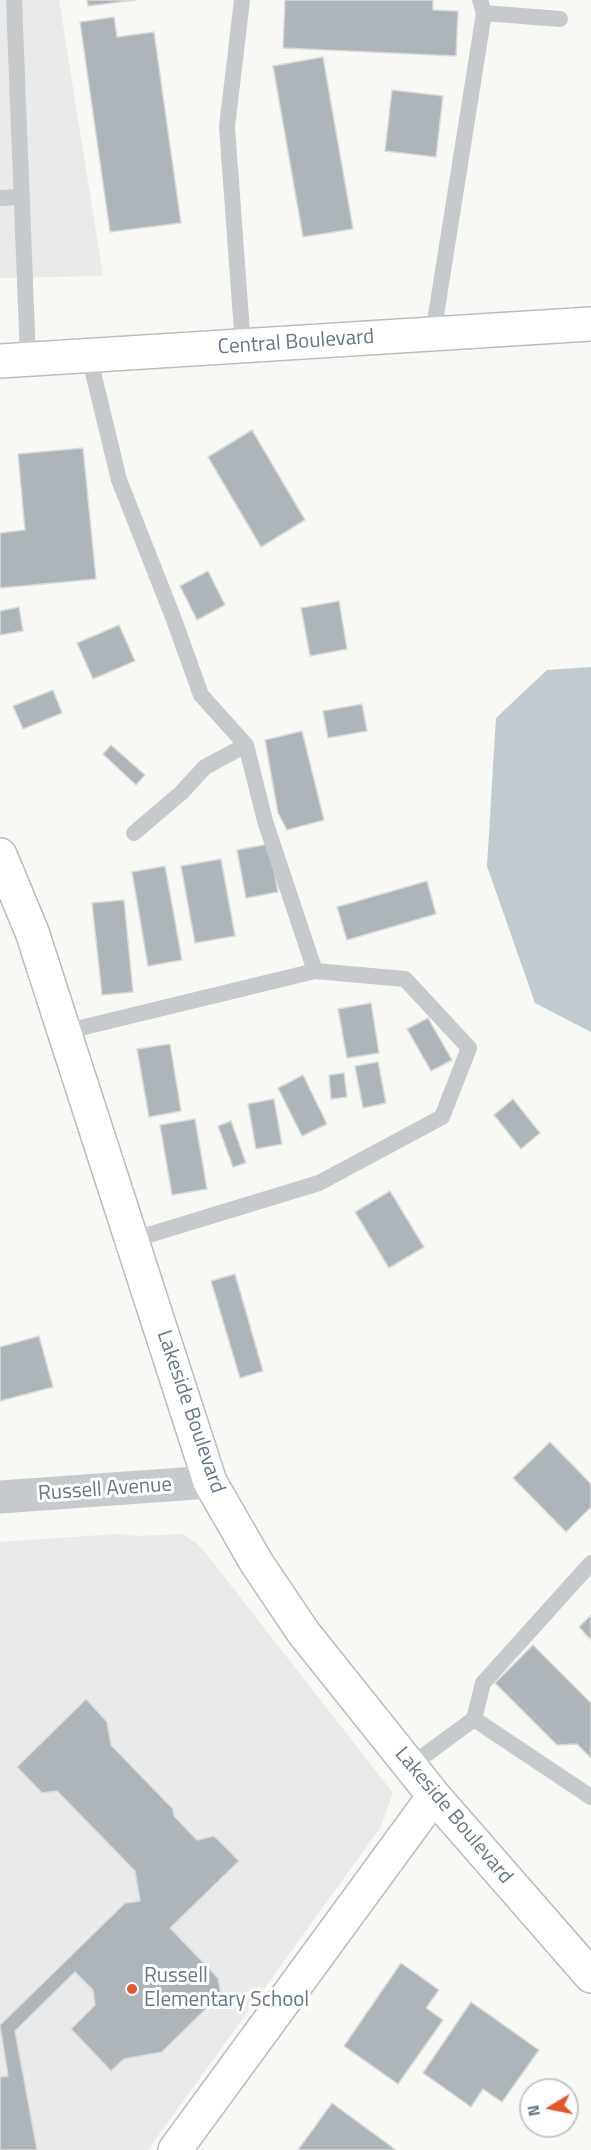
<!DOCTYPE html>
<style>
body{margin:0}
#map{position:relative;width:591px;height:2150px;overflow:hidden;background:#f8f8f5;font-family:"Titillium Web",sans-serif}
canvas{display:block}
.north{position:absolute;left:519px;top:2078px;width:60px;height:60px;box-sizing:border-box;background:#fff;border:2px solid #c2c9cf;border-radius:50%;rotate:260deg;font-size:16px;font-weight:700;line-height:24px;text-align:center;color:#677887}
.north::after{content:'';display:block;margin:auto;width:21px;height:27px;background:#e65627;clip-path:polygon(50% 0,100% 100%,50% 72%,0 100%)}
</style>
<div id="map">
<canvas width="591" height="2150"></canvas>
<div class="north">N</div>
</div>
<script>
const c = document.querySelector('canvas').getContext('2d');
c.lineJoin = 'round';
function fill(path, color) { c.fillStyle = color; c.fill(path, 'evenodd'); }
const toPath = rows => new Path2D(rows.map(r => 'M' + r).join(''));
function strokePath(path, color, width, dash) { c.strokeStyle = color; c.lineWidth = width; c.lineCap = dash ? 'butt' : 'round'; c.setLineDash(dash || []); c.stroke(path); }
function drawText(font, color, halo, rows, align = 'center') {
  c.font = font + ' "Titillium Web",sans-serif'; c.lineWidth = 6; c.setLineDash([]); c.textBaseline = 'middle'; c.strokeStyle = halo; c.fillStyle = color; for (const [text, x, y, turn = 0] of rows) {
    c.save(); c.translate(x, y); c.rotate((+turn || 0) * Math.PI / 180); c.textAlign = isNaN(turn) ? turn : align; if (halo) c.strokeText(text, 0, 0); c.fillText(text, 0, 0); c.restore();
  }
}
fill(toPath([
 [0,0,59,0,103,276,0,278],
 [117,1534,139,1536,182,1534,196,1543,208,1556,393,1793,380,1828,148,2150,0,2150,0,1542]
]), '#e9eae9');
fill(toPath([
 [591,667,591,1032,535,1003,487,866,496,718,547,670]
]), '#c0cacf');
const building = toPath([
 [87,0,136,0,88,6,87,0],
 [285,0,433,0,433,10,458,11,456,56,283,48,285,0],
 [114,17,117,37,154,32,181,223,110,232,80,22,114,17],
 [323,57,353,229,303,237,273,66,323,57],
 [392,90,443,96,436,157,385,151,392,90],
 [252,430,305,520,261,547,208,457,252,430],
 [83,448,96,579,0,588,0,533,25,530,18,454,83,448],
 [208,571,225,605,197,620,180,586,208,571],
 [339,601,347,649,310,656,301,608,339,601],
 [19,607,23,631,0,635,0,611,19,607],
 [119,625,135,661,93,679,77,643,119,625],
 [53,690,62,713,23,729,13,706,53,690],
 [362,704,367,731,328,738,323,711,362,704],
 [302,731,324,820,287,830,278,813,265,740,302,731],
 [111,745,145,775,136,785,103,754,111,745],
 [269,844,278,892,246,898,237,850,269,844],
 [221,859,235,936,195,943,181,866,221,859],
 [165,866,182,960,148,966,132,872,165,866],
 [427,881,436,914,347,940,337,907,427,881],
 [124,900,133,992,102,995,92,903,124,900],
 [371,1003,379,1053,347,1058,338,1009,371,1003],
 [428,1018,452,1060,431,1071,407,1029,428,1018],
 [170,1044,181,1111,149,1117,137,1049,170,1044],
 [378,1062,386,1103,363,1108,355,1066,378,1062],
 [344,1073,347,1097,331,1099,329,1075,344,1073],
 [303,1075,327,1124,302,1136,278,1088,303,1075],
 [274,1099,282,1144,256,1149,248,1104,274,1099],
 [513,1099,540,1133,521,1149,494,1115,513,1099],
 [195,1119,207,1189,172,1195,160,1125,195,1119],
 [231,1121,246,1163,233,1167,218,1126,231,1121],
 [390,1191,424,1247,389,1268,355,1212,390,1191],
 [235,1274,263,1371,240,1378,211,1281,235,1274],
 [39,1336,53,1387,0,1401,0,1347,39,1336],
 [550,1442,591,1484,591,1507,566,1532,513,1478,550,1442],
 [591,1615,591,1640,579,1627,591,1615],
 [533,1645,591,1703,591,1758,577,1744,557,1745,495,1683,533,1645],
 [86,1699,107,1722,111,1745,173,1809,174,1816,197,1840,214,1836,239,1861,170,1928,218,1978,221,1994,162,2052,124,2059,111,2071,71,2029,95,2005,93,1990,75,1972,15,2031,37,2150,0,2150,0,2077,8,2076,0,2025,125,1903,140,1901,135,1871,57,1791,42,1793,17,1767,86,1699],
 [401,1963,439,1990,426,2008,443,2020,398,2084,344,2046,401,1963],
 [471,2002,539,2050,502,2102,483,2089,471,2107,423,2073,471,2002],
 [332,2103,396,2150,298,2150,332,2103]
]);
fill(building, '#adb5bb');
strokePath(building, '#dadad8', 1.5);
const secondary = toPath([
 [0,855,32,932,210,1482,256,1562,303,1632,434,1796,591,1976],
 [175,2150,434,1796]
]);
const primary = toPath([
 [0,361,591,324]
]);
strokePath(secondary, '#b8bdc2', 36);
strokePath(primary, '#b9bdc1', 36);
strokePath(toPath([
 [14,0,28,359],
 [242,0,227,127,243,346],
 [484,13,560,19],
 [0,198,22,197],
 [433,334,484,13,480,0],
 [89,356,119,480,173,617,201,695,246,745,205,767,181,793,134,833],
 [64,1032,315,971,265,821,246,745],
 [132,1240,319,1183,442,1117,469,1048,405,979,315,971],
 [474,1719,591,1797],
 [410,1766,474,1719,483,1683,591,1563]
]), '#c6cacd', 16);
strokePath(toPath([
 [0,1497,210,1482]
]), '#c6cacd', 33);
strokePath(secondary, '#fff', 33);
strokePath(primary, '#fff', 33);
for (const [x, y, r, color] of [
 [132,1989,6,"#e65627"]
]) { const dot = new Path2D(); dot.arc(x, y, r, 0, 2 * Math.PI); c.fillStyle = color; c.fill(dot); strokePath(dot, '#fff', 2); }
drawText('21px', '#677887', '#fff', [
 ["Central Boulevard",296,343,-4],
 ["Lakeside Boulevard",190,1412,71],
 ["Russell Avenue",105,1490,-4],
 ["Lakeside Boulevard",453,1816,50]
]);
drawText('21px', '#677887', '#fff', [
 ["Russell",144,1977],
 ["Elementary School",144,2001]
], 'left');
</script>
